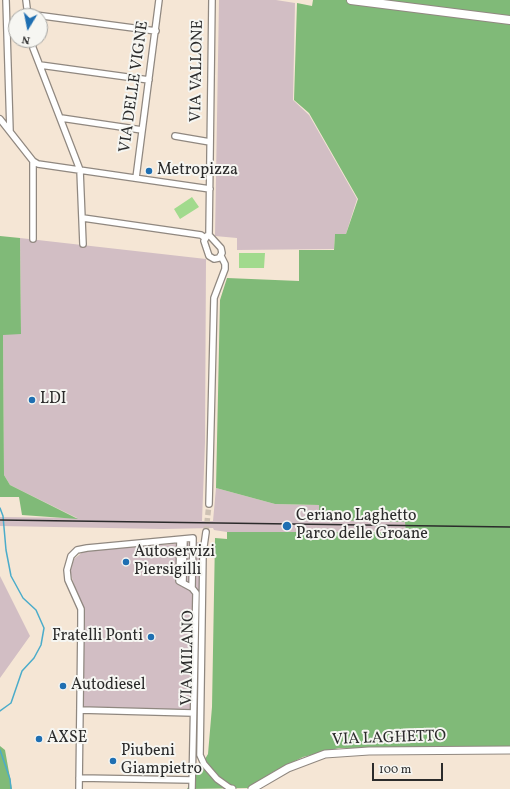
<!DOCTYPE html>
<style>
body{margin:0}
#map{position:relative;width:510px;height:789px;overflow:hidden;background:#f5e6d5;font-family:Vollkorn,serif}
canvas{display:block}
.north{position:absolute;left:8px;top:8px;width:40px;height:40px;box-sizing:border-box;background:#f6f6f2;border:1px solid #a5a5a2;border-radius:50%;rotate:190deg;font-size:11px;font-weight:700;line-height:16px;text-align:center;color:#2b2b2b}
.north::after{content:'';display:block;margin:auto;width:14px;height:18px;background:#1f6fb2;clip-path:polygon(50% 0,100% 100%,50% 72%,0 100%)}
.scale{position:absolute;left:372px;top:763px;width:71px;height:18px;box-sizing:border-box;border:2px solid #2b2b2b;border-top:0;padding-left:5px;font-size:12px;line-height:14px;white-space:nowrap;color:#2b2b2b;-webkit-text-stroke:3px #f6f6f2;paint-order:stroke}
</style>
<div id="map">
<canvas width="510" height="789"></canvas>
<div class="north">N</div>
<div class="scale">100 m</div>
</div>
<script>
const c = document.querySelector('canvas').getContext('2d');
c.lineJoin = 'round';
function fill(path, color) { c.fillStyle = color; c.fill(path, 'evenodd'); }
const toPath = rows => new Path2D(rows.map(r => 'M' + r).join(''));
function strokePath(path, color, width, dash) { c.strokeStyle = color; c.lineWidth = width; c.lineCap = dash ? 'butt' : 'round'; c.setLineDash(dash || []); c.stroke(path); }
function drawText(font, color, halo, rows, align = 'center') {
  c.font = font + ' Vollkorn,serif'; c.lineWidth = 4; c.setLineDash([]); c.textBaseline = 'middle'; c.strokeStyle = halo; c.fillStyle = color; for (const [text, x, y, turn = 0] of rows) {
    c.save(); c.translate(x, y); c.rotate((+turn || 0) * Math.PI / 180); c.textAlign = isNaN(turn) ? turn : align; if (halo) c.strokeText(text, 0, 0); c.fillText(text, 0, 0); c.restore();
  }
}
fill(toPath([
 [219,0,276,0,295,3,293,100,309,115,357,199,346,234,335,234,334,249,237,250,237,238,215,236],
 [20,238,206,259,205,442,202,521,213,521,216,488,275,504,319,505,319,520,510,523,510,533,366,531,366,533,252,533,227,532,214,530,213,528,163,529,0,526,0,517,77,518,10,485,4,475,3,334,21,334],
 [201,542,196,712,83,710,83,611,70,572,74,559,84,551],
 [0,576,30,636,0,678]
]), '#d2bec4');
fill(toPath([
 [192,197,199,207,180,219,174,209],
 [239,253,265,253,264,268,239,268]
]), '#a1da8d');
fill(toPath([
 [313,0,510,0,510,747,339,748,303,757,273,772,248,788,187,789,208,754,212,707,215,538,227,539,227,532,406,532,405,522,319,520,319,505,275,504,216,488,220,300,227,278,299,281,299,250,334,250,335,234,346,234,358,199,309,113,294,100,297,3,312,6],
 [0,236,20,238,21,334,3,335,4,475,10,485,78,519,22,515,19,497,0,497],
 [0,746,5,750,12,789,0,789]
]), '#80ba78');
strokePath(toPath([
 [0,508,3,516,6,550,11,576,23,598,36,610,44,628,41,645,34,658,22,671,11,703,0,711],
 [0,750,10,779,11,789]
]), '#4bacca', 1.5);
strokePath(toPath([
 [206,532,209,504]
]), '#cdc1b3', 5.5, [5.5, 3]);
const street = toPath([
 [6,0,10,131],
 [26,0,28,16],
 [28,14,156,31],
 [32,40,33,48,80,170,83,244],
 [40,65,149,80],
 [61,118,142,130],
 [0,119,33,161,38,164,210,189],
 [175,136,210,142],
 [33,161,33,239],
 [136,178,159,0],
 [83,218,201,235,205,238],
 [207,236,210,236,221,248,222,253,219,258,214,259,209,256,204,241,207,236],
 [209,236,212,0],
 [209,504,214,298,225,269,225,264,221,256],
 [206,532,203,553,200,755,204,764,217,779,231,789],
 [180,540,179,581,192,588,196,593,192,789],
 [183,583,184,539],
 [80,710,193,713],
 [79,778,192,780],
 [79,789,81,622,81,609,68,580,67,570,71,556,77,550,87,548,193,538,192,588]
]);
const secondary = toPath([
 [230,789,232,789],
 [252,789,288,768,325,754,369,751,510,750]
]);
const primary = toPath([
 [351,0,510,20]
]);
strokePath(street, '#908880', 8);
strokePath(secondary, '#908880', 9);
strokePath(primary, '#908880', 10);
strokePath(street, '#fff', 5.5);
strokePath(secondary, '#fff', 7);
strokePath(primary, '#fff', 8);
strokePath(toPath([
 [0,520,510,527]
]), '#2b2b2b', 1.5);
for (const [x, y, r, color] of [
 [149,171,4,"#1f6fb2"],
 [32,400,4,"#1f6fb2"],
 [287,526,5,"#1f6fb2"],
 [126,562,4,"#1f6fb2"],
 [151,637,4,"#1f6fb2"],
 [63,686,4,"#1f6fb2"],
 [39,739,4,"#1f6fb2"],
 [113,761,4,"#1f6fb2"]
]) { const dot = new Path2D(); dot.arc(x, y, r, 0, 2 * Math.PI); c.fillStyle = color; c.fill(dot); strokePath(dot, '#f6f6f2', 1.5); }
drawText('16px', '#2b2b2b', '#f6f6f2', [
 ["VIA VALLONE",198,71,-89],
 ["VIA DELLE VIGNE",135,87,-82],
 ["VIA MILANO",189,658,-89],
 ["VIA LAGHETTO",389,739,-2]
]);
drawText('16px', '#2b2b2b', '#f6f6f2', [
 ["Metropizza",157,171],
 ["LDI",40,400],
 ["Ceriano Laghetto",296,517],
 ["Parco delle Groane",296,535],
 ["Autoservizi",134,553],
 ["Piersigilli",134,571],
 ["Fratelli Ponti",143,637,"right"],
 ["Autodiesel",71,686],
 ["AXSE",47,739],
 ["Piubeni",121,752],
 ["Giampietro",121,770]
], 'left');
</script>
